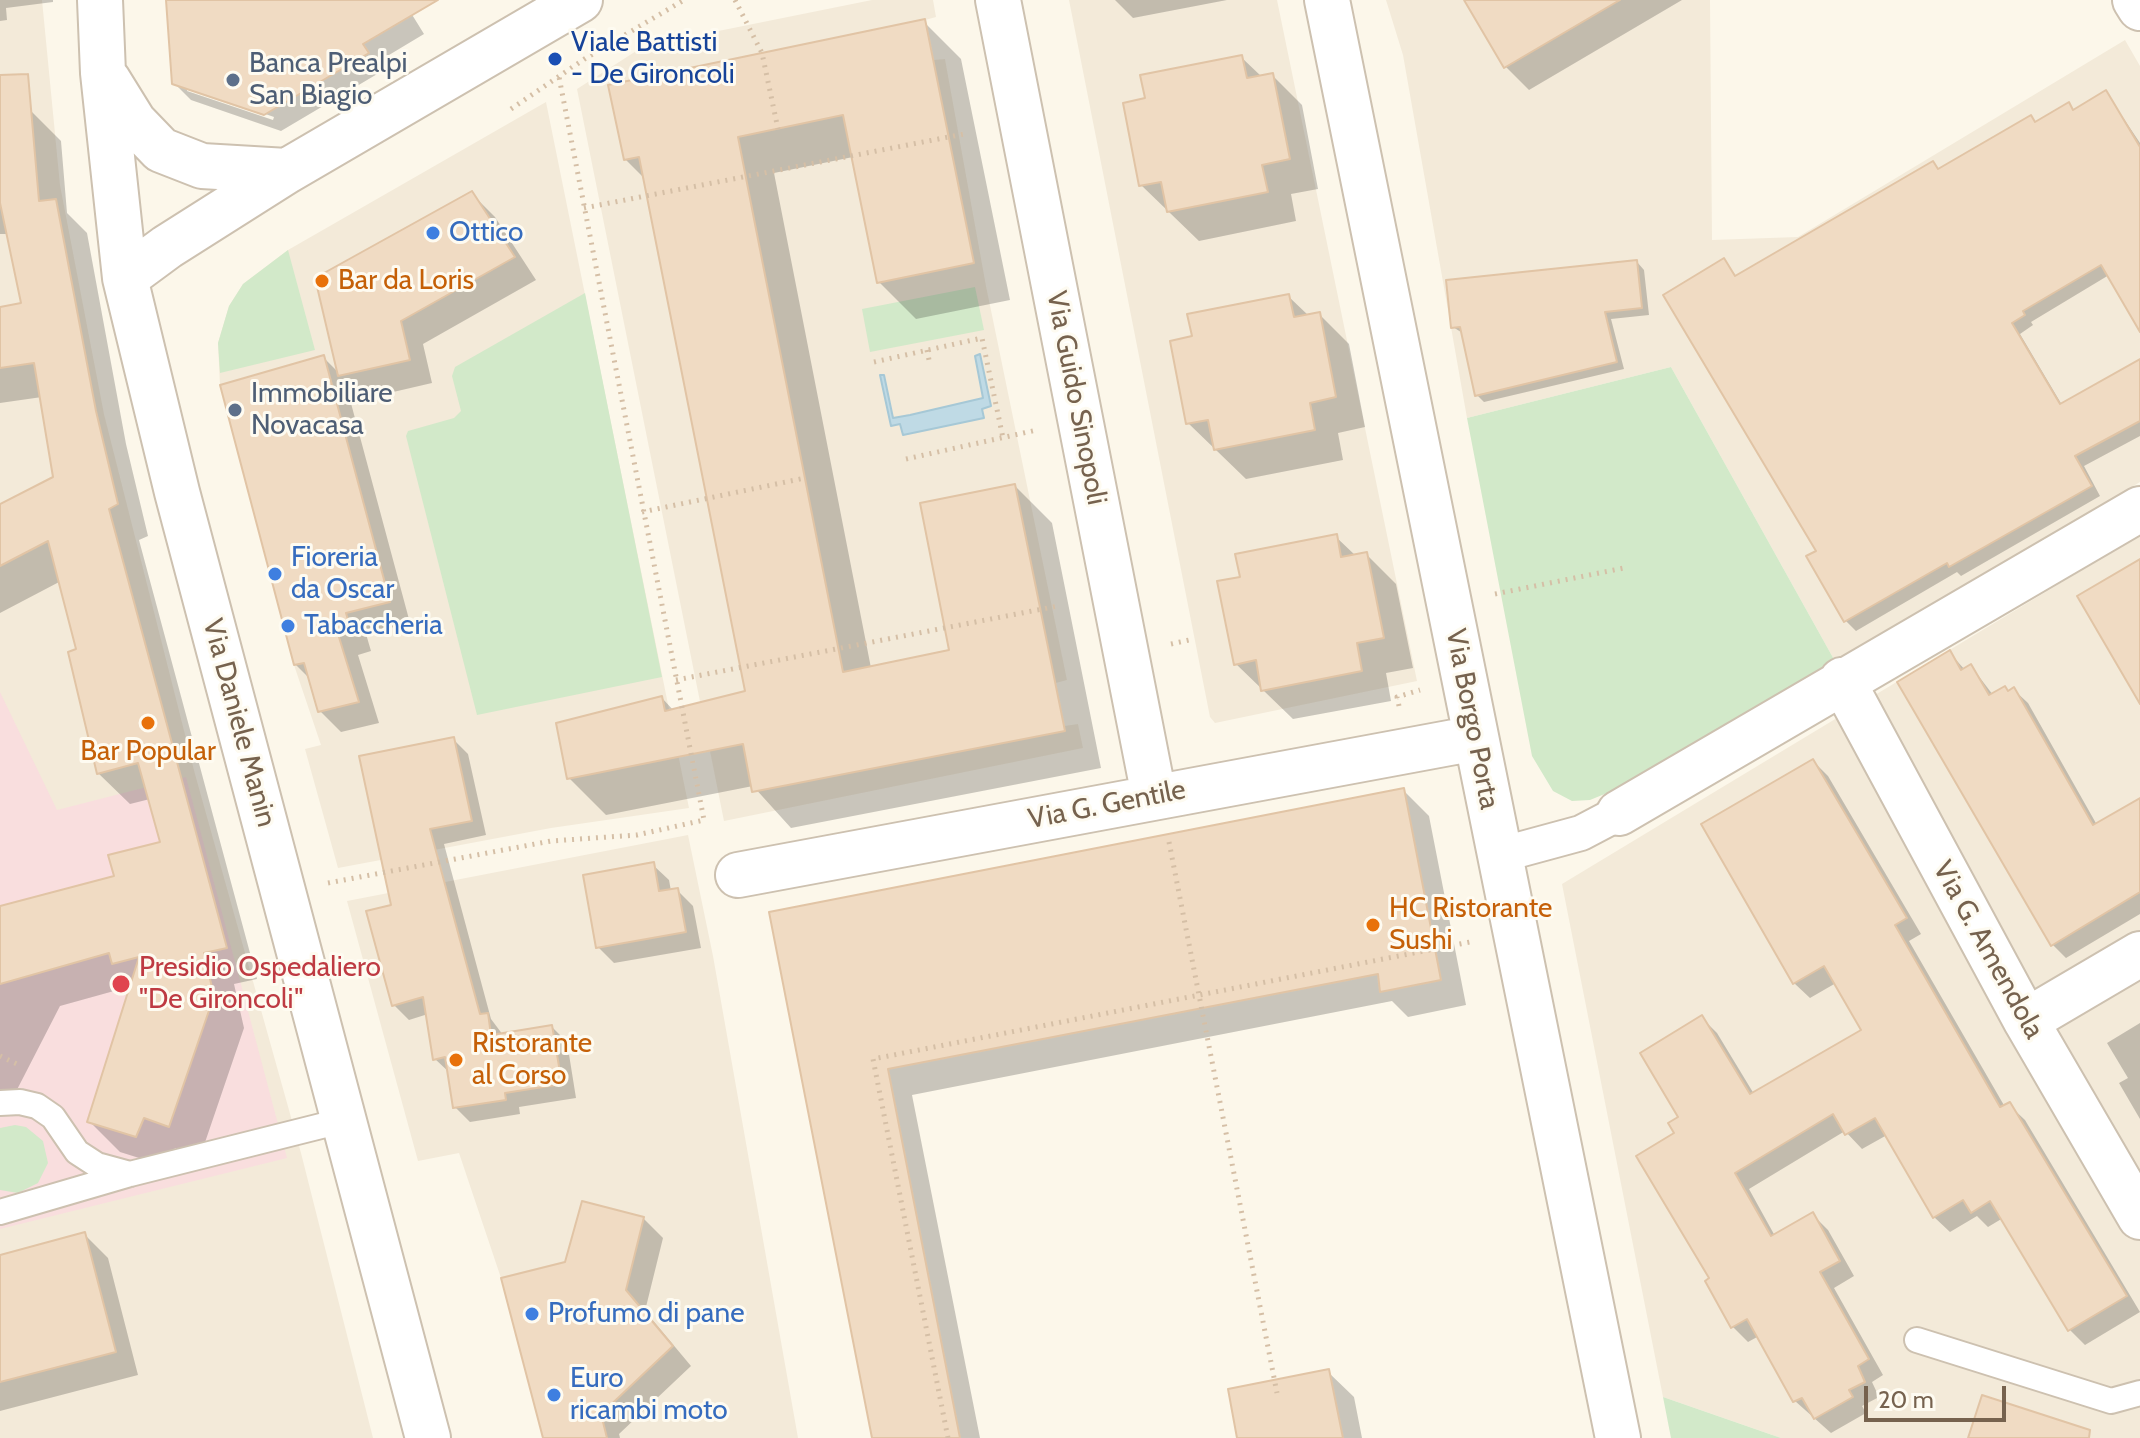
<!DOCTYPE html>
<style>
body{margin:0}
#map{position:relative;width:2140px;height:1438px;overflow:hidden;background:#fcf7ea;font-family:Cabin,sans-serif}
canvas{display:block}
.scale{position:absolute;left:1864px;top:1386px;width:142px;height:36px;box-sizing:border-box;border:4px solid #76624e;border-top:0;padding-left:10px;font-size:24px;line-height:28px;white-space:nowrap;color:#76624e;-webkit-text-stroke:6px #fefbf1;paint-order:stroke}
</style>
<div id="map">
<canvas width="2140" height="1438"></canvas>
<div class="scale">20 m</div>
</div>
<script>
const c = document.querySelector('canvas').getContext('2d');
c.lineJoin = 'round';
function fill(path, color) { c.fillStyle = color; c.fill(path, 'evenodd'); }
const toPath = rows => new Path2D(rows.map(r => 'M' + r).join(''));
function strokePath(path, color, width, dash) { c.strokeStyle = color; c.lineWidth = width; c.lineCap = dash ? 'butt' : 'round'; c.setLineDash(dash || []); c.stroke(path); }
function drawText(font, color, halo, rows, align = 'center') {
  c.font = font + ' Cabin,sans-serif'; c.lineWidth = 6; c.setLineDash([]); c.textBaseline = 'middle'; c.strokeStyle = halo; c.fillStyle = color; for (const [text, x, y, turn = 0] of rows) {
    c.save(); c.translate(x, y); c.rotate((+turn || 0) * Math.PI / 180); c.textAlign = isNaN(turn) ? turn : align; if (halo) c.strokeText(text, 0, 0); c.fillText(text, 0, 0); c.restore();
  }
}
fill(toPath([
 [0,0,42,0,60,185,104,414,195,774,301,1153,373,1438,0,1438],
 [872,0,933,0,936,17,925,20,933,60,945,59,986,286,1067,680,1056,683,1064,726,1078,724,1083,748,724,821,577,89,644,46],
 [1069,0,1277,0,1417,681,1215,723,1210,717],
 [1386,0,1710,0,1712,240,1798,237,2125,40,2140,66,2140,482,1836,663,1671,367,1467,418,1403,55],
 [546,102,689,808,551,828,338,868,305,749,321,745,294,665,220,385,218,343,229,306,243,284,288,250],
 [2140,535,2140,1438,1781,1438,1663,1397,1562,884],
 [688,835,713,956,798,1438,543,1438,501,1278,459,1153,418,1161,347,901]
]), '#f3ead9');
fill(toPath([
 [0,692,57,810,186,777,287,1158,0,1229]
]), '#f9dede');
fill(toPath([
 [288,250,315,350,220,373,218,343,229,306,243,284],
 [975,287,984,330,870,352,862,309],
 [585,293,662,677,477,715,406,436,408,431,454,418,461,411,452,376,455,367],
 [1671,367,1836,663,1612,791,1590,800,1572,801,1553,791,1532,756,1467,418],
 [15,1125,26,1127,43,1141,48,1163,38,1183,18,1193,0,1190,0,1128],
 [1663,1397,1781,1438,1671,1438]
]), '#d2e9c9');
const water = toPath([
 [980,354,991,406,982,409,984,418,903,435,900,424,891,426,880,375,884,375,893,418,910,415,983,398,975,356,980,354]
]);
fill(water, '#bfdae5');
strokePath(water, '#a6c8d6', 2);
fill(toPath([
 [0,0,53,0,53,2,6,8,7,20,0,21],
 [168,0,403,0,424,34,379,61,384,70,281,131,191,100,174,83],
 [187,87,274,117,273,120,187,91],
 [1115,0,1227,0,1133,18],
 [1466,0,1682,0,1529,90,1506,67],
 [924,22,961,59,1010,300,916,319,879,282,853,157,774,173,871,668,952,652,1015,486,1052,523,1101,768,791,828,753,786,606,815,569,778,662,698,674,711,747,692,646,180,625,159],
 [1241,57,1262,77,1272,75,1302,105,1318,189,1291,194,1296,221,1199,241,1141,185,1147,99],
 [2106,92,2140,143,2140,328,2109,275,2031,322,2033,325,2020,334,2062,405,2140,361,2140,436,2084,466,2100,496,1961,576,1957,572,1856,631,1846,621,1809,557,1819,551,1724,261,1737,277,1932,163,1939,170,2031,117,2037,123,2068,105,2074,111],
 [30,110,61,141,67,213,87,233,126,444,148,536,139,540,257,979,234,984,244,1028,200,1157,175,1148,168,1167,120,1152,89,1121,132,986,60,1006,5,1113,0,1112,0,908,117,878,163,843,150,799,130,804,98,773,79,650,61,581,0,613,0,506,55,478,42,397,0,403,0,309,23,305,8,234,0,234,0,113],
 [471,193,495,217,536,280,423,344,432,383,363,399,345,381,410,623,366,634,371,651,358,655,379,723,341,732,320,711,311,680,295,664,324,358,339,373],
 [1637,262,1644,270,1649,315,1611,319,1624,369,1484,402,1477,395,1464,334,1453,327],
 [1288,296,1309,316,1319,314,1349,344,1365,427,1338,433,1343,460,1246,479,1188,423,1194,338],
 [1336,537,1356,556,1366,554,1396,584,1413,668,1386,673,1391,701,1293,719,1236,664,1242,579],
 [1950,653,1965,670,1971,666,1993,695,2014,690,2028,703,2097,825,2140,801,2140,914,2066,958,2052,944],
 [453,739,468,754,486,835,444,844,491,1019,503,1035,552,1027,567,1042,576,1098,519,1107,520,1114,470,1122,455,1107,450,1073,435,1059,428,1014,409,1020,394,1005,393,907],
 [1813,761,1828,776,1921,934,1909,941,2005,1107,2009,1105,2025,1120,2140,1312,2085,1345,2070,1330,2003,1218,1988,1227,1977,1216,1950,1232,1934,1217,1887,1135,1862,1149,1845,1131,1749,1189,1775,1236,1813,1215,1828,1230,1854,1276,1834,1288,1883,1375,1872,1382,1879,1397,1862,1406,1866,1413,1831,1433,1795,1401,1759,1336,1748,1342,1732,1326,1712,1279,1677,1134,1702,1018,1717,1033,1754,1094,1863,1031,1836,983,1810,998,1794,983],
 [1403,790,1429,816,1466,1005,1408,1017,1392,1001,912,1095,980,1438,873,1438,771,913],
 [653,865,669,880,671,891,677,890,693,906,701,948,614,963,598,947],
 [2140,1023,2140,1119,2119,1083,2128,1078,2107,1043],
 [643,1218,663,1238,645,1311,691,1366,619,1434,620,1438,545,1438,566,1263],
 [85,1235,108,1258,138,1375,0,1411,0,1275],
 [1328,1372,1354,1397,1362,1438,1239,1438]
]), '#0003');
const building = toPath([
 [166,0,438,0,363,44,369,53,264,115,172,84,166,0],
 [1464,0,1620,0,1504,68,1464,0],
 [925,19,974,263,877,283,843,115,738,137,755,224,843,672,949,650,920,503,1015,484,1065,731,752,792,743,744,567,779,556,723,662,696,665,711,745,691,639,157,624,160,608,85,925,19],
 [1242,55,1247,78,1273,73,1290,159,1262,165,1268,192,1167,212,1161,182,1139,186,1123,103,1145,98,1140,75,1242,55],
 [28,74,39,201,56,199,96,411,118,504,109,509,227,948,204,953,214,996,169,1127,144,1118,136,1137,87,1122,139,957,112,964,109,953,0,984,0,906,114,876,108,855,160,842,138,763,97,774,68,652,76,649,48,541,0,566,0,504,53,477,34,363,0,368,0,307,21,303,0,203,0,75,28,74],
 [2106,90,2140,147,2140,332,2101,265,2023,311,2025,315,2012,323,2060,404,2140,359,2140,421,2075,456,2092,486,1949,567,1947,563,1844,622,1806,556,1816,551,1663,295,1724,258,1735,276,1933,161,1938,169,2031,115,2035,122,2069,102,2073,110,2106,90],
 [472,191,515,257,401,321,410,360,338,376,315,278,472,191],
 [1637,260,1642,308,1605,312,1617,362,1475,396,1460,327,1451,328,1446,280,1637,260],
 [1289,294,1294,317,1320,312,1336,397,1310,403,1315,430,1214,450,1208,420,1186,424,1170,341,1192,336,1187,314,1289,294],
 [324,355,390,602,346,613,351,630,338,634,359,702,318,712,304,663,294,665,220,385,324,355],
 [1337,534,1341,557,1367,552,1384,638,1357,643,1362,671,1261,691,1256,660,1234,665,1217,581,1240,577,1235,554,1337,534],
 [2140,559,2140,704,2077,596,2140,559],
 [1950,650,1961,670,1971,664,1989,695,2005,686,2008,691,2014,687,2093,825,2140,798,2140,892,2051,946,1897,682,1950,650],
 [454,737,472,821,430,829,480,1014,488,1013,491,1035,552,1025,562,1084,505,1093,506,1100,453,1108,445,1057,433,1060,423,997,392,1006,366,911,391,905,359,756,454,737],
 [1813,759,1907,918,1895,925,2000,1107,2010,1102,2127,1296,2068,1331,1990,1201,1971,1213,1963,1200,1933,1218,1875,1118,1845,1135,1833,1114,1735,1173,1771,1236,1813,1212,1840,1261,1820,1272,1869,1359,1858,1366,1865,1382,1849,1390,1853,1397,1814,1419,1802,1398,1793,1402,1747,1319,1731,1328,1705,1281,1709,1278,1636,1156,1674,1133,1668,1123,1678,1117,1640,1053,1702,1015,1750,1094,1861,1030,1824,966,1793,984,1701,824,1813,759],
 [1404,788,1441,980,1380,992,1378,974,888,1069,960,1438,872,1438,769,912,1404,788],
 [654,862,659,891,678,888,686,932,596,948,583,875,654,862],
 [582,1201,644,1217,626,1290,673,1346,601,1414,607,1438,543,1438,501,1278,565,1262,582,1201],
 [85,1232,116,1352,0,1382,0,1255,85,1232],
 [1329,1369,1343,1438,1237,1438,1228,1389,1329,1369],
 [1982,1395,2090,1430,2089,1438,1968,1438,1982,1395]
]);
fill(building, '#f0dbc3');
strokePath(building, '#e1c4a5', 2);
const service = toPath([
 [0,1103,20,1102,37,1106,53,1117,77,1152,97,1165,130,1174],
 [0,1212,130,1174,345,1120],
 [1917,1340,2111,1401,2140,1393]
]);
const pedestrian = toPath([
 [1500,855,1581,833,1619,813]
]);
const minor = toPath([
 [998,0,1154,796],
 [1327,0,1618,1438],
 [2135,0,2140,8],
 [1842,680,2026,1021,2140,1217],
 [1619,813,2140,509],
 [738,875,1476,738],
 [2026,1021,2140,954]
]);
const tertiary = toPath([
 [100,0,103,73,125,278,177,492,428,1438],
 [108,80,134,122,161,150,202,166,287,171],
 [125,278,167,247,287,171,580,0]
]);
strokePath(service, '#cdc1b0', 28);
strokePath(pedestrian, '#cdc1b0', 38);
strokePath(minor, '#cdc1b0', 48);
strokePath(tertiary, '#cdc1b0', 48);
strokePath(toPath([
 [735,0,762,53,778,129],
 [511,109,586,58,684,0],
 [584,208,964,134],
 [927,350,930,365],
 [874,362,982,338,1003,438],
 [906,459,1037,430],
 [642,512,805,478],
 [1495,594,1624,568],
 [1171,644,1189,640],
 [676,680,1058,606],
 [1399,706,1397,697,1420,690],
 [1169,842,1277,1393],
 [328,883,551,841,637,835,704,820,559,77],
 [0,1056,17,1064],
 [948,1438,873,1059,1470,942]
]), '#d5bfa6', 5, [2, 6]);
strokePath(service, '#fff', 24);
strokePath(pedestrian, '#fff', 34);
strokePath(minor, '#fff', 44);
strokePath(tertiary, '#fff', 44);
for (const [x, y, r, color] of [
 [555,59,8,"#1a4fb4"],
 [233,80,8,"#5c6f8a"],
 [433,233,8,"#3f7fe0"],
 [322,281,8,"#e8710a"],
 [235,410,8,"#5c6f8a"],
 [275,574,8,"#3f7fe0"],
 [288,626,8,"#3f7fe0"],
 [148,723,8,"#e8710a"],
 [1373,925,8,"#e8710a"],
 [121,984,10,"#e0444e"],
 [456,1060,8,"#e8710a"],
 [532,1314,8,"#3f7fe0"],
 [554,1395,8,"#3f7fe0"]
]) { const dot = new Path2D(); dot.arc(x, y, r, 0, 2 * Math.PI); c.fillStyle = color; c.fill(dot); strokePath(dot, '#fefbf1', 3); }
drawText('28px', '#164399', '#fefbf1', [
 ["Viale Battisti",571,43],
 ["- De Gironcoli",571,75]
], 'left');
drawText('28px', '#4e5e75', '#fefbf1', [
 ["Banca Prealpi",249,64],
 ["San Biagio",249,96],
 ["Immobiliare",251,394],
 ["Novacasa",251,426]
], 'left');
drawText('28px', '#366cbe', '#fefbf1', [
 ["Ottico",449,233],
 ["Fioreria",291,558],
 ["da Oscar",291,590],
 ["Tabaccheria",304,626],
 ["Profumo di pane",548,1314],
 ["Euro",570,1379],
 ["ricambi moto",570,1411]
], 'left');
drawText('28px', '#c56008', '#fefbf1', [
 ["Bar da Loris",338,281],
 ["Bar Popular",148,752,"center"],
 ["HC Ristorante",1389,909],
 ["Sushi",1389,941],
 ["Ristorante",472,1044],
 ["al Corso",472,1076]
], 'left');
drawText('28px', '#76624e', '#fefbf1', [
 ["Via Guido Sinopoli",1076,398,79],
 ["Via Borgo Porta",1472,719,79],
 ["Via Daniele Manin",239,723,75],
 ["Via G. Gentile",1107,805,-11],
 ["Via G. Amendola",1988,950,61]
]);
drawText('28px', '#be3a42', '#fefbf1', [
 ["Presidio Ospedaliero",139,968],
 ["\"De Gironcoli\"",139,1000]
], 'left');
</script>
